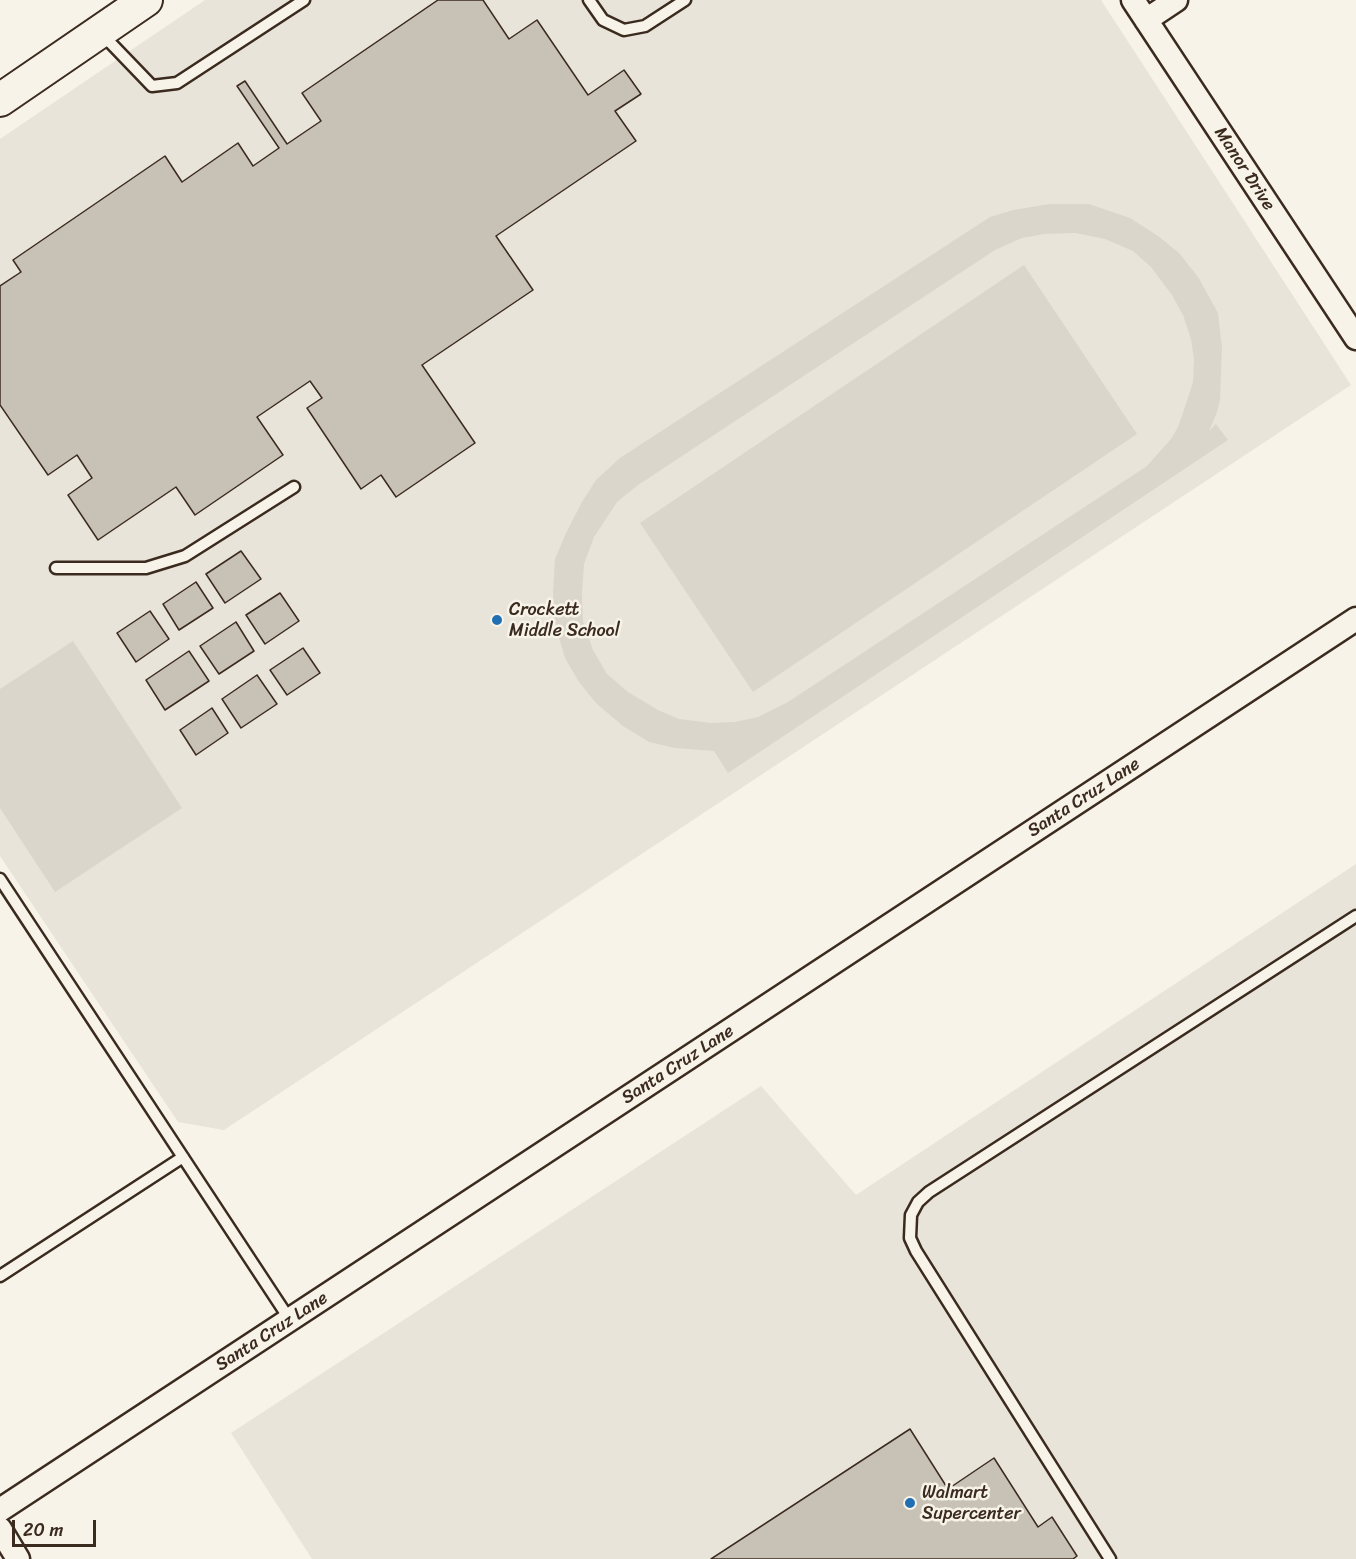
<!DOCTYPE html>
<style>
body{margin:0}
#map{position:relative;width:1356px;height:1559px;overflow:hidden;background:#f7f3e8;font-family:Sriracha,sans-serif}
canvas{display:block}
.scale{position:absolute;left:12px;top:1520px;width:84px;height:27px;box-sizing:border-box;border:3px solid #3b2a1e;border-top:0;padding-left:8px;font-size:18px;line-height:21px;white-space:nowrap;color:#3b2a1e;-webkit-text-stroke:4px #f7f3e8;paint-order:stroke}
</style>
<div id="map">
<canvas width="1356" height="1559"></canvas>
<div class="scale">20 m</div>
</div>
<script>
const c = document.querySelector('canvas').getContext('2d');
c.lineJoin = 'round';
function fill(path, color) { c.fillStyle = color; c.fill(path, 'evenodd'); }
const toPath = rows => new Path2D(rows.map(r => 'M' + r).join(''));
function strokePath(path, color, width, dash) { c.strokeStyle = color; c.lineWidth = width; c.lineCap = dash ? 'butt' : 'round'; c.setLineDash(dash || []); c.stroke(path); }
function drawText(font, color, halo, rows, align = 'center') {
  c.font = font + ' Sriracha,sans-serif'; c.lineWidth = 5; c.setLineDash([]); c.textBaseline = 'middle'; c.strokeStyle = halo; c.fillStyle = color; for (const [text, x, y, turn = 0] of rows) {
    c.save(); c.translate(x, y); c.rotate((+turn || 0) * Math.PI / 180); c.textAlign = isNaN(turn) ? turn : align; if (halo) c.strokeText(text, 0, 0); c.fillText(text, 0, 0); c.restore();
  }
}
fill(toPath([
 [205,0,1101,0,1351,385,224,1130,178,1122,0,856,0,139],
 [1356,864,1356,1559,312,1559,231,1433,761,1086,856,1195]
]), '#e9e4d9');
fill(toPath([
 [1050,204,1089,204,1130,218,1158,236,1179,253,1198,277,1218,313,1222,348,1220,400,1217,412,1209,431,1216,424,1228,440,728,773,714,751,675,748,649,742,623,726,596,703,579,682,565,658,555,624,553,592,555,559,567,531,582,502,596,480,620,458,990,217,1013,210],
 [1075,233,1105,239,1133,251,1151,267,1172,295,1183,315,1191,339,1194,360,1193,382,1186,404,1178,427,1171,439,1147,466,788,702,758,717,735,722,711,723,679,719,658,710,628,692,607,674,593,650,583,621,582,593,584,564,594,537,617,502,638,485,995,250,1022,238,1044,234],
 [1024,265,1137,434,753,692,640,523],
 [73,641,182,808,55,892,0,808,0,689]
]), '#dbd6cb');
const building = toPath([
 [438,0,483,0,509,39,537,20,588,95,624,70,641,94,615,111,636,141,496,236,533,290,422,365,475,443,396,497,381,475,361,489,307,408,322,398,310,381,257,417,283,455,195,515,176,487,98,540,68,495,92,478,77,455,48,475,0,405,0,286,21,272,13,260,165,156,182,182,238,143,253,166,279,148,237,86,245,81,287,144,321,121,302,93,438,0],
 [241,551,261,579,225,603,206,574,241,551],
 [196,582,213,608,179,630,163,604,196,582],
 [280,593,299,621,265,644,246,615,280,593],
 [150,611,169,639,136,662,117,633,150,611],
 [236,622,254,651,219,674,200,646,236,622],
 [303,648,320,673,287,695,270,670,303,648],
 [189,651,209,681,165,710,146,680,189,651],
 [257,675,277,704,241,728,222,699,257,675],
 [212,708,228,733,196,755,180,730,212,708],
 [910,1429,948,1489,994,1458,1038,1527,1052,1517,1077,1556,1073,1559,711,1559,910,1429]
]);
fill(building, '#c8c1b6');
strokePath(building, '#3b2a1e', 1.5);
const lane = toPath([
 [589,0,603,20,624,30,645,26,685,0],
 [102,34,152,86,177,83,304,0],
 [56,568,146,568,185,556,294,487],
 [0,879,290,1320],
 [0,1276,183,1157],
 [1110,1559,916,1251,910,1238,911,1215,918,1202,929,1192,1356,916]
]);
const street = toPath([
 [1133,0,1356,338],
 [1146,20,1176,0],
 [0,1510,1356,619],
 [0,1529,18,1559]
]);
const secondary = toPath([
 [0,100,146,0]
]);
strokePath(lane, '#3b2a1e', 15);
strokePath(street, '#3b2a1e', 27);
strokePath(secondary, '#3b2a1e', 36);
strokePath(lane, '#f7f3e8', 10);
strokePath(street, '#f7f3e8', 22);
strokePath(secondary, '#f7f3e8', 32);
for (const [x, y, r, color] of [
 [497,620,6,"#1f6fb2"],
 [910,1503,6,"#1f6fb2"]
]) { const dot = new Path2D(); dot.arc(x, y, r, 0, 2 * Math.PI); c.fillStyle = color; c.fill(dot); strokePath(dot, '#f7f3e8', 2); }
drawText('18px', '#3b2a1e', '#f7f3e8', [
 ["Manor Drive",1244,169,57],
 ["Santa Cruz Lane",1084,798,-33],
 ["Santa Cruz Lane",678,1065,-33],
 ["Santa Cruz Lane",272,1332,-33]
]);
drawText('18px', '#3b2a1e', '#f7f3e8', [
 ["Crockett",509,610],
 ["Middle School",509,631],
 ["Walmart",922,1493],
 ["Supercenter",922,1514]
], 'left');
</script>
